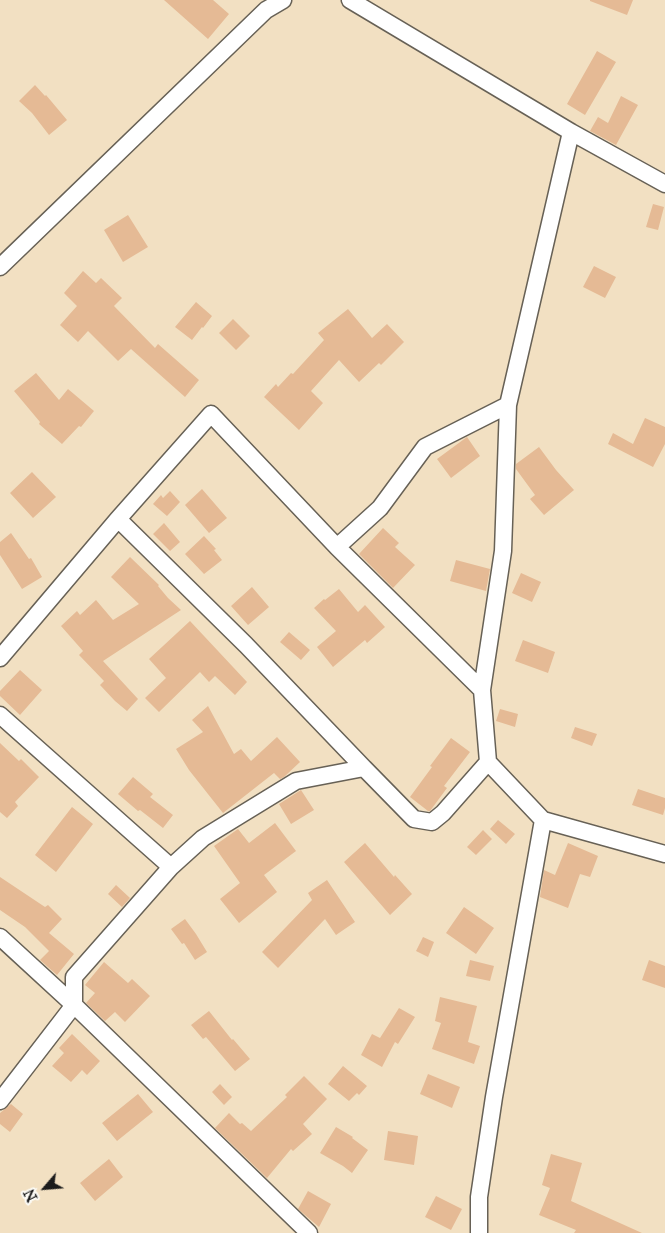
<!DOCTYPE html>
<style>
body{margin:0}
#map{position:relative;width:665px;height:1233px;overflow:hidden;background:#f2e0c2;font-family:"IM FELL Great Primer",serif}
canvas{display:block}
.north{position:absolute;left:20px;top:1163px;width:50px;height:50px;-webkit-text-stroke:4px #fdfcf7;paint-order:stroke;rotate:243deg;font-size:14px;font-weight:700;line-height:20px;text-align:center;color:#1c1c1c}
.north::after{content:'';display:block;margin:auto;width:18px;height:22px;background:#1c1c1c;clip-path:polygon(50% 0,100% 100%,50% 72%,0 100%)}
</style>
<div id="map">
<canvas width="665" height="1233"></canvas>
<div class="north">N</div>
</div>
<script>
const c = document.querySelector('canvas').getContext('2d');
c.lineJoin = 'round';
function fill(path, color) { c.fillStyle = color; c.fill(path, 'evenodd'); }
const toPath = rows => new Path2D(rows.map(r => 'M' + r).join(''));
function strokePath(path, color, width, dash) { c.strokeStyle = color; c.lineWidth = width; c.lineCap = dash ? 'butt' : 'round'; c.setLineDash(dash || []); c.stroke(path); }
fill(toPath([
 [164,0,213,0,229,14,208,39],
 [590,0,633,0,627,15,590,1],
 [597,51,616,62,585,115,567,104],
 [35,85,45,96,46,95,67,120,49,135,32,113,19,101],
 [621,96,638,105,616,145,590,131,598,117,608,123],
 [653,204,664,207,658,230,646,227],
 [128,215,148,247,123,262,104,230],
 [594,266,616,277,605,298,583,287],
 [83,271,96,283,101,278,122,298,114,306,155,348,158,344,199,380,185,397,131,349,118,361,88,331,78,342,60,325,77,306,64,293],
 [196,302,212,316,203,328,202,327,192,340,175,327],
 [348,309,372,338,387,324,404,342,381,365,379,363,359,382,339,360,311,391,323,403,299,430,264,397,276,384,278,387,291,373,293,374,324,340,318,333],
 [233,319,250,336,236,350,219,333],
 [36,373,59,400,68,389,94,411,81,427,79,426,62,444,39,424,40,422,14,391],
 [645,418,665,427,665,444,653,467,608,444,613,433,633,444],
 [467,437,480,456,451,478,437,459],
 [539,447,556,470,574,490,544,515,530,499,535,495,516,469,516,464],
 [32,472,56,497,33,518,10,493],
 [202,489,227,518,209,533,185,505],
 [170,491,180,502,167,516,153,504,161,495,163,498],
 [164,523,180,542,170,551,153,534],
 [383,528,399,543,395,547,415,565,393,588,359,554],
 [11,533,29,559,31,558,42,577,22,589,0,555,0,542],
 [204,536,216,549,214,550,222,560,204,574,185,554],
 [130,557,159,585,158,586,168,598,181,610,103,661,138,699,127,711,115,701,100,685,104,681,79,655,83,651,61,626,77,611,80,615,96,600,113,620,139,604,111,577],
 [456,560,490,569,486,591,450,581],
 [521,573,541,582,532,602,512,593],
 [252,587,269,607,248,625,231,606],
 [339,589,358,612,365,605,385,627,367,643,365,640,333,667,317,647,336,631,314,608,324,599,325,600],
 [190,621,247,682,235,695,215,676,209,682,200,672,159,712,145,698,166,678,149,659],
 [289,632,310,650,301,660,280,642],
 [523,640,555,652,548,673,515,661],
 [20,670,42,690,20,715,0,696,0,691],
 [208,706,234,754,241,749,251,761,277,737,300,762,284,777,280,779,274,773,223,813,189,770,176,749,203,732,192,720],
 [500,709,518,714,515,727,496,721],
 [575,727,597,734,592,746,571,738],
 [451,738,470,752,444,786,447,788,430,811,428,811,410,797,432,767,430,766],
 [0,743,19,761,21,759,39,777,15,802,18,806,7,818,0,812],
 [133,777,153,794,150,797,173,815,163,828,140,810,138,811,118,794],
 [638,789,665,798,665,808,663,815,632,805],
 [301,790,314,810,291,824,279,804],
 [72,807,93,824,56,872,35,855],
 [498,820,515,834,506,844,490,829],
 [275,823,296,851,264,875,277,892,239,923,220,899,240,883,214,846,238,829,249,843],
 [483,830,492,839,476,855,467,847],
 [365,843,394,877,395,875,412,894,390,915,344,862],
 [568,843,598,856,590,877,580,874,568,908,540,897,544,870,555,875],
 [0,877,45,907,48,905,62,919,49,933,74,954,57,975,40,960,49,951,25,927,0,910],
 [327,880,355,922,336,935,325,919,278,968,262,952,312,900,308,893],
 [116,885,130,898,122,907,108,894],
 [464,907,494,928,476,954,446,933],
 [185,919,196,934,207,952,195,960,184,943,182,944,171,929],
 [423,937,434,942,428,957,416,951],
 [470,960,494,966,490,981,466,976],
 [649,960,665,966,665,988,642,980],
 [104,962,128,983,132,979,150,996,125,1022,115,1012,105,1021,86,1003,95,993,85,985],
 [440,997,477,1006,468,1042,480,1046,474,1064,432,1049,441,1023,435,1021],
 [399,1008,415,1017,398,1044,395,1042,382,1067,361,1055,372,1034,380,1038],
 [209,1011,232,1040,233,1039,250,1059,235,1071,206,1037,203,1039,191,1025],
 [72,1034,100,1061,87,1075,82,1070,71,1082,52,1066,64,1053,59,1048],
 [343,1066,367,1086,359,1095,357,1093,349,1101,328,1084],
 [428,1074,460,1087,452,1108,420,1094],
 [304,1076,327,1099,303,1124,312,1134,293,1151,291,1149,267,1178,215,1128,229,1113,240,1124,242,1123,251,1131,287,1097,285,1095],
 [220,1084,232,1097,224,1105,212,1092],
 [138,1094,153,1112,117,1141,102,1123],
 [11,1104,23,1114,10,1132,0,1124,0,1113],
 [336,1127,353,1137,352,1138,368,1150,352,1173,343,1166,320,1153],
 [388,1131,418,1136,414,1165,384,1160],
 [551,1154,582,1163,571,1201,642,1233,574,1233,576,1230,539,1215,550,1188,542,1185],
 [109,1159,123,1177,95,1201,80,1183],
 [308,1191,331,1204,319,1227,298,1209],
 [436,1196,462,1209,451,1230,425,1217]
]), '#e5ba95');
const street = toPath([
 [350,0,571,132],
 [0,267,266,10,283,0],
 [118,519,246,645,364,768,296,781,203,838,171,867,74,977,74,1005,309,1233],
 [337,547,380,508,425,447,508,405],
 [0,658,118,519,211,414,337,547,482,690],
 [0,715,171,867],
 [364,768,414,819,432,822,443,813,488,762],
 [543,820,665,854],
 [0,937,74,1005,0,1101],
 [479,1233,479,1197,494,1097,543,820,488,762,482,690,503,551,508,405,571,132,665,184]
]);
strokePath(street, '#676156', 19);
strokePath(street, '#fff', 16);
</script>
